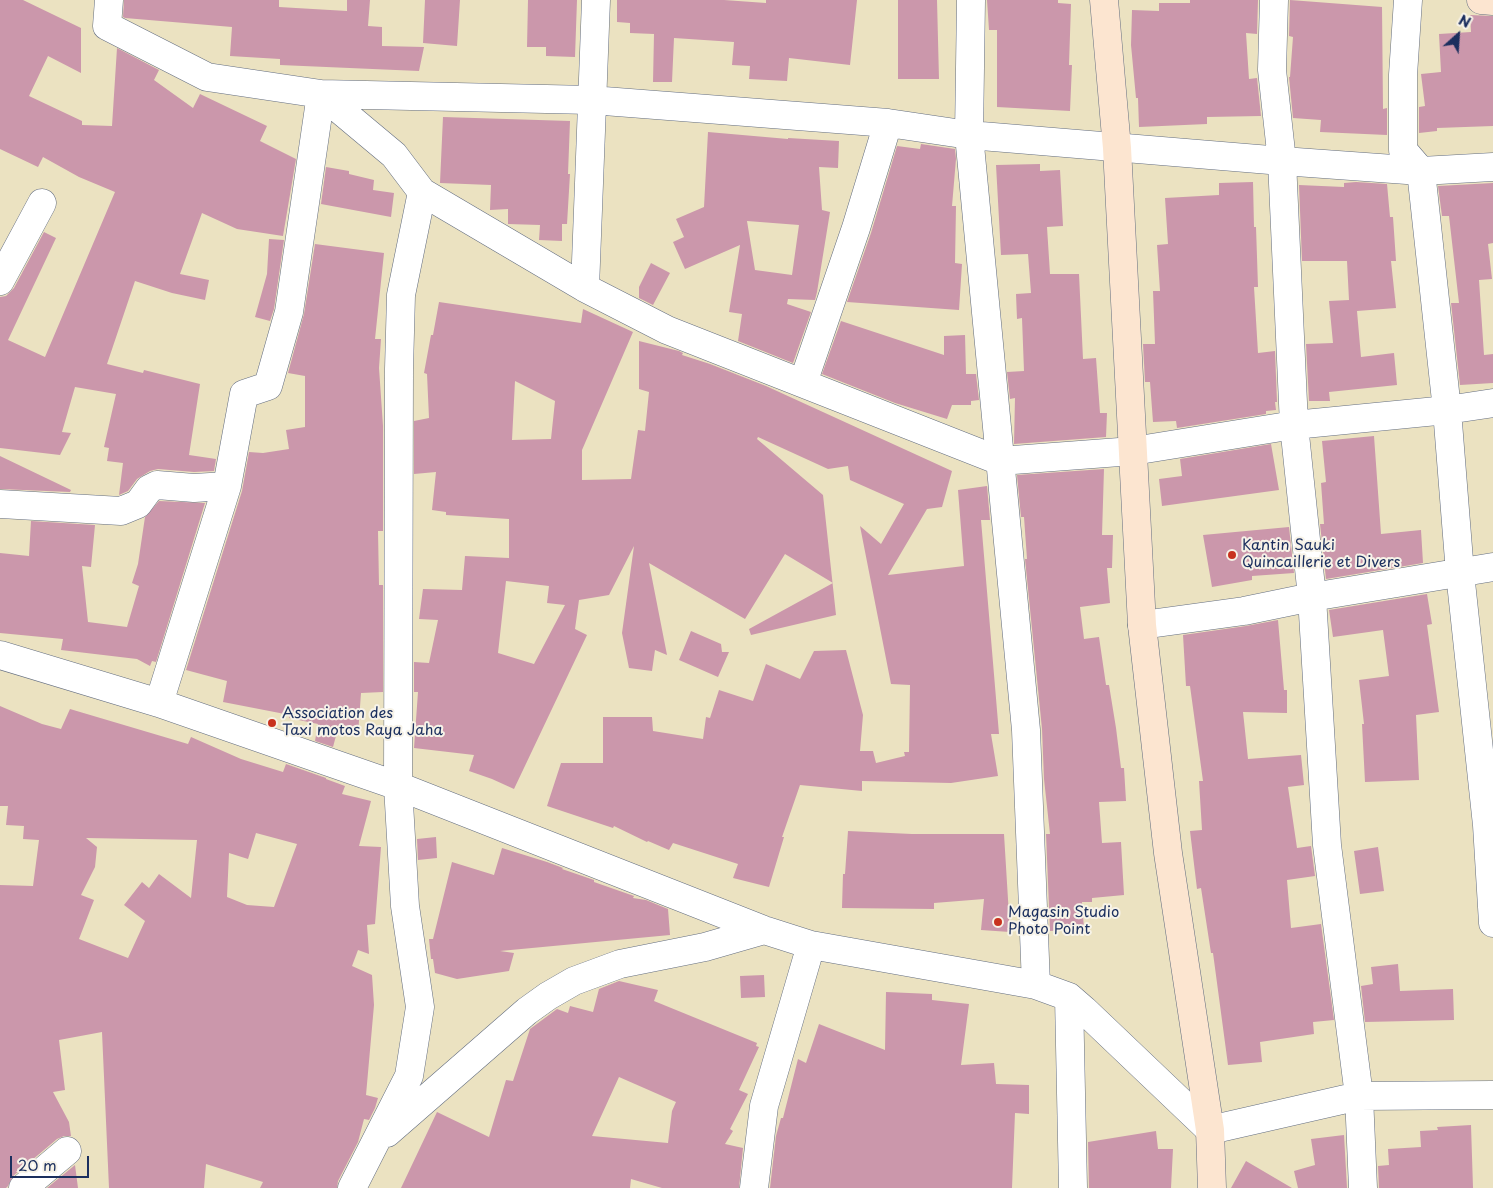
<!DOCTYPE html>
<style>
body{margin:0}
#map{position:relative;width:1493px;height:1188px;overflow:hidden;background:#ebe2c1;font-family:"Playpen Sans",sans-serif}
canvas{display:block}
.north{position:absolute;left:1433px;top:10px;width:50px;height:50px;-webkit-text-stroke:4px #f7f3e8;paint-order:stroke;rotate:26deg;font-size:14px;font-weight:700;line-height:20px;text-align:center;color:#1b2f5e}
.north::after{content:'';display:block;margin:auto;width:18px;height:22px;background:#1b2f5e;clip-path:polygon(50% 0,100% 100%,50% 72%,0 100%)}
.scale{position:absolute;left:10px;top:1156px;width:79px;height:22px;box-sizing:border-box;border:2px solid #1b2f5e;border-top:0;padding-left:6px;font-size:15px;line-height:18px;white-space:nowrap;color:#1b2f5e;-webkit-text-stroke:4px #f7f3e8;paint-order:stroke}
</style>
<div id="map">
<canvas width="1493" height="1188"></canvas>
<div class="north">N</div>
<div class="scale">20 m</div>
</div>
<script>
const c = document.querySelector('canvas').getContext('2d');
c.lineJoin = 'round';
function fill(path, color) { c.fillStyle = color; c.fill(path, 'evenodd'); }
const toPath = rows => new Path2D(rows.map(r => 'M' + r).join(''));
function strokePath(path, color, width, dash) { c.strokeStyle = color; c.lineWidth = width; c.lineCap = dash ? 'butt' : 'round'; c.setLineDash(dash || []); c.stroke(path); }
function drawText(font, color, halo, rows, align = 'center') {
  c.font = font + ' "Playpen Sans",sans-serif'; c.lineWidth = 4; c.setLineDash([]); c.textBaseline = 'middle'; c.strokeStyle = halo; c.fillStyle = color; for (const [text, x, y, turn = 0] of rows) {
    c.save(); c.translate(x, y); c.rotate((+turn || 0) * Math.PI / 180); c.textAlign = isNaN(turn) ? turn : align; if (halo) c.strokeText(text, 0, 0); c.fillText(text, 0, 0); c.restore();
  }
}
fill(toPath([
 [0,0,23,0,81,28,81,73,48,56,29,96,82,121,82,125,112,126,117,48,159,70,154,80,193,108,200,94,267,126,260,141,296,159,283,236,237,229,202,213,180,274,209,280,205,300,172,293,135,281,107,364,143,373,144,370,200,384,189,455,216,459,214,471,194,472,158,469,150,471,137,479,128,491,119,495,123,463,107,461,109,448,104,447,116,394,75,387,62,432,71,433,60,455,0,448,0,297,6,296,14,288,44,232,56,238,8,340,45,357,115,192,79,177,43,157,38,167,0,149],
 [124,0,279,0,279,7,347,11,347,0,370,0,368,26,382,27,382,46,424,47,419,71,280,65,280,59,230,56,232,27,125,18,123,17],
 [425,0,460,0,457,46,423,43],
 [528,0,577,0,575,57,546,56,546,47,527,47],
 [617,0,724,0,766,3,766,0,857,0,850,65,789,58,787,81,749,79,750,66,732,65,734,42,674,38,672,82,653,82,654,34,630,33,630,23,617,22],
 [898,0,937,0,939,79,898,79],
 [987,0,1058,0,1058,3,1071,4,1069,65,1072,65,1070,111,997,107,997,30,989,30],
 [1190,0,1258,0,1257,34,1246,33,1249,79,1257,78,1261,116,1207,117,1207,124,1139,127,1138,98,1136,98,1131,45,1132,10,1159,11,1159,3,1190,3],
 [1290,0,1382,7,1383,109,1387,108,1387,135,1320,132,1321,120,1293,118,1289,77,1290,77,1293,37,1289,36],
 [1470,15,1493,16,1493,126,1437,128,1437,131,1419,133,1419,107,1425,106,1421,74,1441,72,1439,34,1471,32],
 [443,117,570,121,568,174,570,174,567,224,562,224,562,241,539,240,540,225,508,224,508,209,490,210,491,185,440,183],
 [708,132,788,139,788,138,839,141,838,168,819,167,822,210,830,212,817,292,815,300,788,299,787,304,811,312,793,363,738,341,742,314,729,312,740,245,685,269,673,242,684,237,676,219,704,207],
 [747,221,799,225,792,275,755,270],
 [921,144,955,149,956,159,952,206,956,206,955,263,962,264,959,310,847,302,871,233,897,146,920,149],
 [1040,164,1040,171,1060,170,1063,226,1047,227,1050,274,1079,274,1083,359,1096,358,1100,413,1107,413,1106,437,1014,444,1015,398,1010,399,1007,372,1024,371,1022,318,1017,319,1016,294,1031,293,1028,254,1001,255,996,165],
 [326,167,349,171,349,174,374,180,373,190,394,193,391,217,321,204],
 [1253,182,1254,227,1256,227,1258,287,1254,287,1258,353,1275,351,1277,402,1275,402,1276,410,1266,411,1266,414,1177,428,1176,421,1153,422,1150,382,1145,382,1143,344,1155,344,1153,291,1160,291,1157,245,1168,244,1165,198,1219,195,1219,183],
 [1356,182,1387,184,1390,217,1393,217,1396,261,1391,261,1396,308,1357,311,1361,357,1394,353,1397,385,1329,392,1330,401,1309,401,1306,344,1333,343,1329,301,1349,300,1347,261,1302,261,1299,185,1344,187,1344,183],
 [1493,183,1493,243,1488,244,1492,279,1479,280,1484,355,1493,354,1493,383,1460,385,1451,303,1459,303,1449,216,1442,216,1438,186],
 [269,239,284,240,274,309,270,321,255,317,267,274],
 [315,244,384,253,375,339,381,339,379,368,383,426,383,531,378,531,379,585,383,585,383,692,361,693,358,734,337,732,333,747,315,741,318,724,289,718,290,715,223,702,227,681,186,670,242,491,249,452,263,453,289,449,286,430,305,427,305,376,288,373,304,314],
 [651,263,670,273,653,305,639,298,639,287],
 [439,302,581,323,583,309,633,332,582,450,582,480,631,479,638,430,645,431,649,392,639,389,639,341,679,351,683,353,682,355,710,364,766,386,952,471,942,507,927,509,888,575,964,566,958,490,987,486,990,520,981,520,999,734,991,734,998,776,951,783,862,781,862,791,800,785,782,837,784,837,769,887,733,878,738,864,673,843,669,850,648,841,647,842,614,826,613,828,547,806,561,763,603,763,603,717,652,717,653,731,703,739,706,717,710,718,719,690,753,701,766,664,800,679,814,651,846,650,863,715,860,751,873,751,876,763,905,756,904,752,909,752,910,685,891,684,860,526,881,544,904,504,850,480,848,466,828,469,758,437,757,439,823,495,836,615,751,635,749,629,833,583,785,554,745,619,649,563,667,655,655,650,652,671,629,668,622,633,634,546,609,595,579,600,575,629,587,635,514,789,492,779,469,771,474,755,414,748,418,692,414,692,414,662,429,663,438,620,419,619,423,589,462,590,465,556,509,558,509,519,446,515,446,512,432,510,436,472,414,474,414,421,429,418,427,374,424,373,431,335,433,335],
 [515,381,555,401,551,439,512,440],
 [506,581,549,586,547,603,565,605,534,664,498,653],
 [841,321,944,355,944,336,965,335,966,374,976,374,979,400,971,401,971,405,952,405,947,419,895,403,822,374],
 [1374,436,1381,534,1421,530,1423,563,1326,579,1320,524,1324,524,1321,483,1326,482,1322,441],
 [1271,444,1279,490,1162,506,1159,479,1182,476,1180,459],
 [0,456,71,490,70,492,0,489],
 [1104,469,1102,535,1113,535,1112,568,1107,568,1110,603,1080,607,1084,639,1099,637,1106,685,1109,685,1116,728,1121,768,1124,768,1126,801,1099,802,1102,843,1121,842,1124,895,1092,898,1092,902,1082,902,1084,929,1050,931,1046,834,1050,834,1044,779,1042,729,1025,559,1027,559,1024,517,1021,517,1017,475],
 [159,501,205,503,156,662,152,661,150,666,137,659,61,650,63,639,0,633,0,553,29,556,31,521,95,525,91,567,82,566,88,622,127,627,139,586,132,583,138,564,145,517],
 [1289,527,1294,573,1252,576,1252,580,1212,587,1203,535],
 [1427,594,1432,624,1427,625,1439,712,1416,715,1419,780,1365,782,1362,724,1364,724,1359,680,1389,676,1383,630,1333,637,1329,610],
 [1278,620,1284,690,1287,690,1287,713,1243,712,1248,759,1301,755,1304,785,1288,787,1297,848,1311,846,1315,876,1287,880,1291,928,1321,924,1334,1020,1313,1022,1314,1034,1260,1042,1262,1062,1228,1065,1213,953,1211,953,1201,888,1197,889,1190,831,1202,830,1199,781,1203,781,1190,686,1186,686,1183,635,1246,626],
 [691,631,721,644,722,652,729,652,718,677,679,660],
 [0,706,42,724,61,729,70,709,188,744,191,737,241,759,283,772,286,764,326,778,326,779,345,786,342,794,371,801,359,846,381,847,375,924,367,925,369,954,358,950,352,966,372,975,374,1005,366,1095,378,1098,375,1108,369,1120,364,1119,358,1142,338,1181,337,1188,260,1188,263,1182,206,1164,204,1188,109,1188,102,1032,59,1040,65,1090,53,1092,69,1122,71,1136,64,1136,57,1139,13,1176,8,1186,6,1188,0,1188,0,885,33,886,39,840,23,839,24,826,6,825,8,806,0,806],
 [256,833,297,844,274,907,247,905,227,897,229,853,248,859],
 [86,838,197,840,191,898,159,874,149,888,142,882,124,905,145,921,128,958,79,939,94,900,81,895,95,867,97,847],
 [848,831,912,834,1004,834,1010,932,981,930,984,899,934,903,934,909,842,908,843,874,845,874],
 [436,837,437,858,418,860,417,839],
 [1378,847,1384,891,1360,894,1354,851],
 [502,848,547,862,563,868,562,869,594,880,594,882,634,896,633,898,646,900,668,909,670,935,500,951,514,953,509,971,457,979,435,973,433,959,431,959,429,939,433,939,452,862,494,875],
 [1398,964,1400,991,1453,989,1454,1020,1365,1022,1361,986,1373,984,1371,967],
 [764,975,765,997,741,998,740,976],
 [619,981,658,990,654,1001,757,1043,756,1046,759,1047,739,1090,748,1094,730,1129,733,1131,725,1144,743,1148,739,1188,662,1188,631,1179,630,1188,401,1188,437,1112,489,1137,506,1080,513,1081,530,1029,557,1009,568,1013,570,1006,593,1012,599,989],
 [619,1077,676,1102,672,1111,668,1143,592,1136],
 [886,992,932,994,932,1000,969,1004,961,1065,994,1063,996,1084,1029,1085,1029,1114,1015,1113,1012,1188,770,1188,776,1136,781,1118,783,1118,798,1059,806,1063,819,1024,885,1050],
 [1471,1125,1473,1188,1379,1188,1378,1166,1389,1165,1388,1149,1421,1147,1420,1131,1438,1130,1437,1127],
 [1156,1131,1158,1149,1173,1149,1171,1188,1089,1188,1088,1142],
 [1344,1135,1347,1188,1298,1188,1294,1171,1315,1165,1311,1139],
 [1246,1161,1292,1188,1231,1188],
 [75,1165,78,1188,47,1188]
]), '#cb97ab');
const street = toPath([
 [109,0,107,26,207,77,321,94,394,155,422,192,401,295,399,369,398,786,405,906,420,1007,409,1076,352,1188],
 [971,0,969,135,1026,730,1036,985],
 [1274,0,1272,70,1282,161,1294,425,1312,597,1327,845,1359,1096,1363,1188],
 [1408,0,1403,75,1403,150,1421,171,1447,410,1460,573,1487,825,1493,923],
 [422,192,585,288,667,330,1000,461,1133,451,1294,425,1447,410,1493,403],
 [0,281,42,203],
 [585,288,596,0],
 [803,383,856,228,888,123],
 [0,504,121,511,138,504,149,489,157,485,194,488,227,486],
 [1142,625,1244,611,1312,597,1493,567],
 [0,655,159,703,398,786,764,930,811,945,1036,985,1069,997,1084,1010,1210,1130,1359,1096,1493,1095],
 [159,703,227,486,244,394,268,386,289,312,321,94,591,100,888,123,969,135,1282,161,1421,171,1493,167],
 [1069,997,1073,1188],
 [387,1133,527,1011,548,996,574,981,620,964,705,947,764,930],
 [23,1188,67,1151],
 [754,1188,764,1106,811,945]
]);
const secondary = toPath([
 [1104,0,1117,148,1142,625,1168,853,1210,1130,1212,1188],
 [1481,0,1493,1]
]);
strokePath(street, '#646e81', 29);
strokePath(secondary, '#646e81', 29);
strokePath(street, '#fff', 28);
strokePath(secondary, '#fce5d0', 28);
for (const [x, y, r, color] of [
 [1232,555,5,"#c8321e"],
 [272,723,5,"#c8321e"],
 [998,922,5,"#c8321e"]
]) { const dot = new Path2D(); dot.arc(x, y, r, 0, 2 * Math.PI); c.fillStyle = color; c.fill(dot); strokePath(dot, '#f7f3e8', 2); }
drawText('15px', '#1b2f5e', '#f7f3e8', [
 ["Kantin Sauki",1242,546],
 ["Quincaillerie et Divers",1242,563],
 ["Association des",282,714],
 ["Taxi motos Raya Jaha",282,731],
 ["Magasin Studio",1008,913],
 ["Photo Point",1008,930]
], 'left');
</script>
